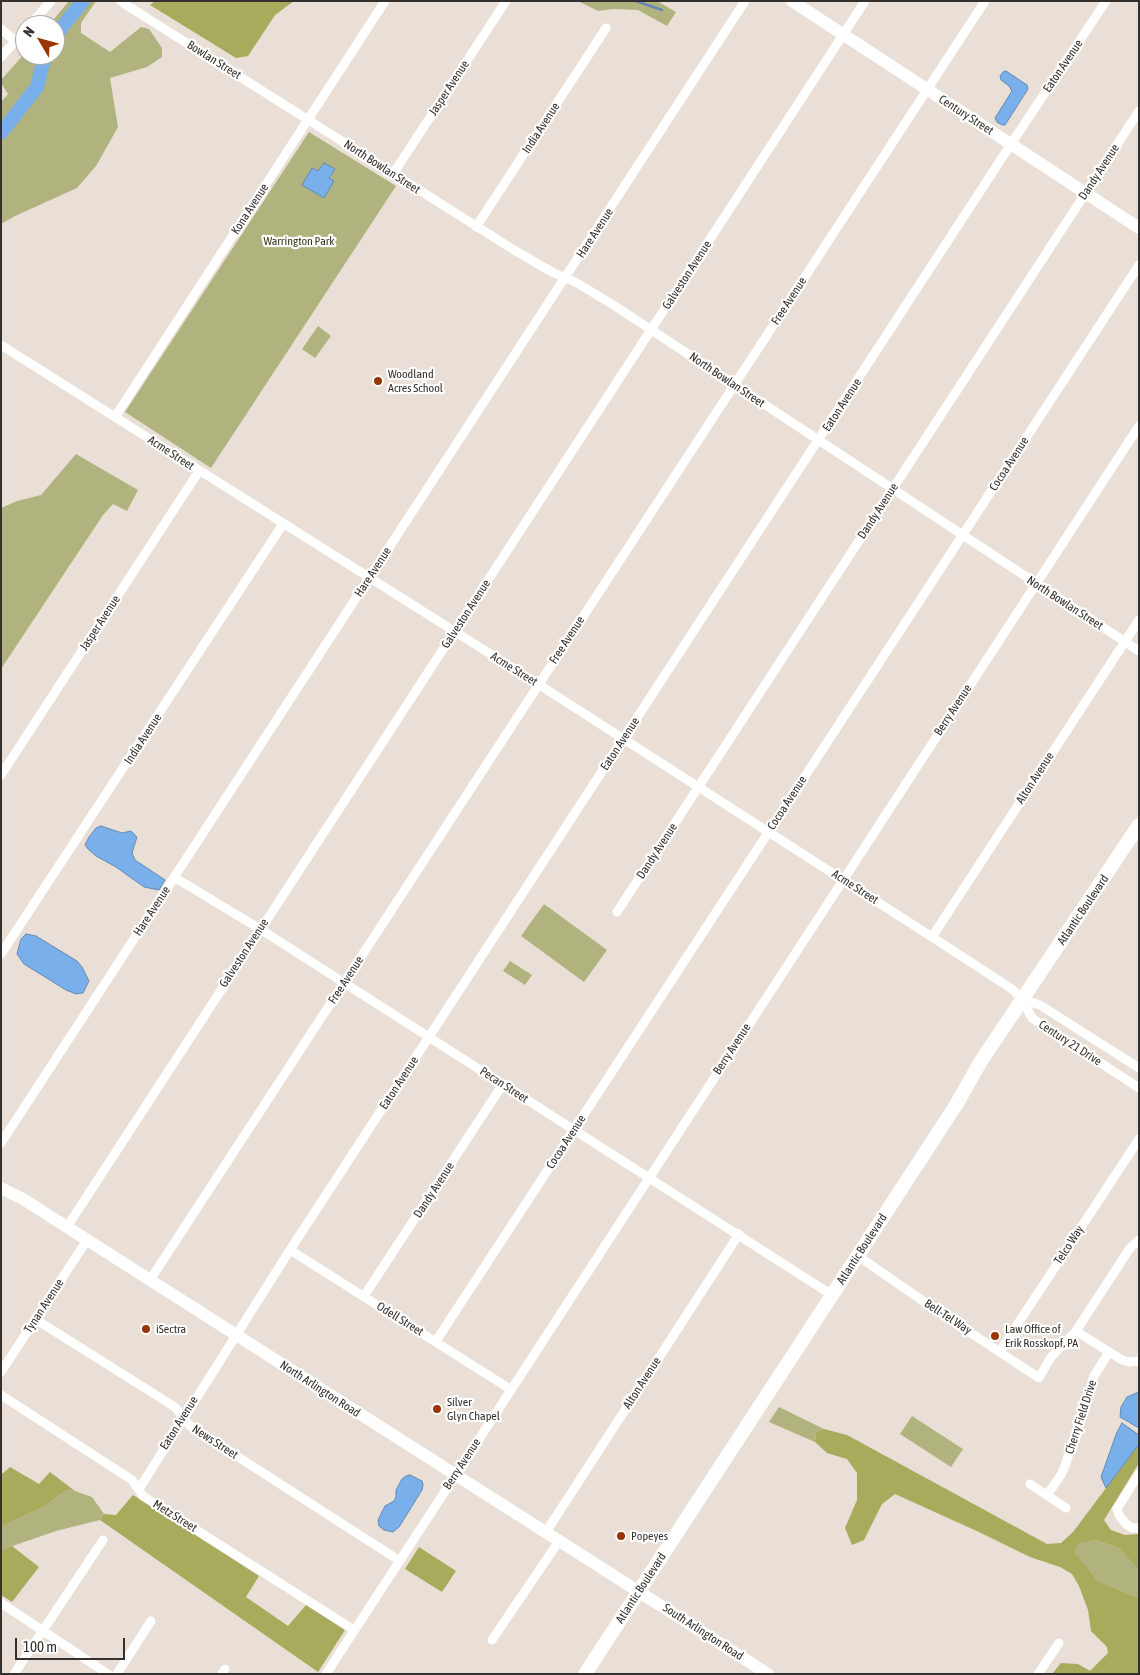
<!DOCTYPE html>
<style>
body{margin:0}
#map{position:relative;width:1140px;height:1675px;overflow:hidden;background:#e9dfd6;font-family:"Asap Condensed",sans-serif}
canvas{display:block}
.frame{position:absolute;inset:0;border:2px solid #34302d;pointer-events:none}
.north{position:absolute;left:15px;top:15px;width:50px;height:50px;box-sizing:border-box;background:#fff;border:1px solid #aeacab;border-radius:50%;rotate:307deg;font-size:14px;font-weight:700;line-height:20px;text-align:center;color:#34302d}
.north::after{content:'';display:block;margin:auto;width:18px;height:22px;background:#993502;clip-path:polygon(50% 0,100% 100%,50% 72%,0 100%)}
.scale{position:absolute;left:15px;top:1638px;width:110px;height:22px;box-sizing:border-box;border:2px solid #34302d;border-top:0;padding-left:6px;font-size:15px;line-height:18px;white-space:nowrap;color:#34302d;-webkit-text-stroke:4px #fff;paint-order:stroke}
</style>
<div id="map">
<canvas width="1140" height="1675"></canvas>
<div class="frame"></div>
<div class="north">N</div>
<div class="scale">100 m</div>
</div>
<script>
const c = document.querySelector('canvas').getContext('2d');
c.lineJoin = 'round';
function fill(path, color) { c.fillStyle = color; c.fill(path, 'evenodd'); }
const toPath = rows => new Path2D(rows.map(r => 'M' + r).join(''));
function strokePath(path, color, width, dash) { c.strokeStyle = color; c.lineWidth = width; c.lineCap = dash ? 'butt' : 'round'; c.setLineDash(dash || []); c.stroke(path); }
function drawText(font, color, halo, rows, align = 'center') {
  c.font = font + ' "Asap Condensed",sans-serif'; c.lineWidth = 4.5; c.setLineDash([]); c.textBaseline = 'middle'; c.strokeStyle = halo; c.fillStyle = color; for (const [text, x, y, turn = 0] of rows) {
    c.save(); c.translate(x, y); c.rotate((+turn || 0) * Math.PI / 180); c.textAlign = isNaN(turn) ? turn : align; if (halo) c.strokeText(text, 0, 0); c.fillText(text, 0, 0); c.restore();
  }
}
fill(toPath([
 [69,1,96,1,81,23,81,33,110,52,141,27,149,29,162,48,162,57,147,67,110,78,118,127,96,166,77,188,15,216,1,224,1,102,8,94,1,83,1,80,25,53,25,55,55,55,55,25,49,25],
 [578,1,657,1,676,12,667,26,638,10,614,9,598,11],
 [309,132,396,186,211,468,125,412],
 [318,326,331,336,315,358,302,349],
 [76,454,138,490,127,511,113,504,103,515,1,669,1,508,17,501,41,495],
 [544,904,607,950,584,982,521,936],
 [510,961,532,975,525,985,503,971],
 [779,1407,824,1429,816,1432,815,1442,769,1422],
 [912,1416,963,1449,951,1467,900,1434],
 [67,1490,75,1491,92,1497,104,1514,100,1520,56,1531,1,1550,1,1527,45,1506],
 [1095,1540,1119,1548,1135,1565,1139,1570,1139,1598,1098,1581,1073,1552,1078,1544]
]), '#b0b37e');
fill(toPath([
 [155,1,294,1,275,15,248,56,236,58,150,5],
 [824,1429,847,1435,1047,1544,1061,1543,1073,1532,1139,1444,1139,1463,1104,1520,1111,1530,1125,1535,1139,1534,1139,1570,1119,1548,1095,1540,1078,1544,1074,1552,1098,1581,1139,1598,1139,1674,1052,1674,1061,1663,1078,1664,1090,1671,1108,1653,1107,1647,1091,1631,1088,1610,1079,1586,1072,1574,1060,1567,1030,1557,981,1533,895,1494,882,1504,864,1540,852,1545,845,1528,857,1500,857,1473,847,1459,827,1453,815,1442,816,1432],
 [10,1467,39,1484,50,1472,75,1491,67,1490,45,1506,1,1527,1,1475],
 [133,1495,259,1576,246,1597,288,1626,306,1605,345,1630,318,1672,100,1520,104,1514,116,1515],
 [12,1546,39,1567,12,1602,1,1595,1,1550],
 [419,1547,456,1571,442,1592,405,1569]
]), '#a7ab5b');
const water = toPath([
 [1006,71,1027,85,1028,89,1005,125,1002,125,997,122,995,118,1012,91,1009,86,1001,80,1000,76,1003,72,1006,71],
 [324,163,335,169,329,178,334,181,324,198,302,185,312,168,318,171,324,163],
 [101,826,122,833,131,831,137,837,132,853,135,860,165,880,159,890,144,887,116,867,96,856,88,849,85,845,89,837,96,828,101,826],
 [26,934,36,936,77,961,82,967,89,981,83,993,76,994,66,990,24,964,17,954,21,939,26,934],
 [1139,1392,1139,1428,1120,1417,1121,1407,1127,1397,1139,1392],
 [1122,1423,1139,1435,1139,1444,1106,1488,1101,1477,1117,1432,1122,1423],
 [410,1475,422,1481,423,1485,422,1490,399,1527,393,1532,384,1530,379,1526,378,1520,385,1506,394,1501,396,1497,396,1490,402,1479,406,1476,410,1475]
]);
fill(water, '#79afea');
strokePath(water, '#6489b1', 1);
strokePath(toPath([
 [636,1,662,10]
]), '#6489b1', 2.5);
strokePath(toPath([
 [55,36,83,1],
 [1,133,37,87,45,55]
]), '#79afea', 14);
strokePath(toPath([
 [120,1,514,250,552,272,577,283,615,306,1139,651],
 [30,25,51,1],
 [1,29,15,41],
 [1,57,25,30],
 [393,174,506,1],
 [476,227,606,28],
 [1,345,538,684,932,937,1012,989,1022,999,1032,1018,1139,1088],
 [115,417,385,1],
 [1,775,199,471],
 [174,877,260,929,832,1295],
 [617,912,1139,111],
 [932,937,1139,620],
 [1,954,283,524],
 [1022,999,1040,1005,1139,1068],
 [1,1143,745,1],
 [67,1227,865,1],
 [290,1250,510,1389],
 [858,1256,933,1308,1039,1378,1051,1357,1076,1331,1130,1248,1139,1240],
 [150,1280,985,1],
 [364,1296,503,1084],
 [35,1319,175,1407,190,1426,400,1561],
 [1076,1331,1122,1360,1129,1362,1139,1361],
 [436,1341,1139,265],
 [1000,1351,1139,1139],
 [1,1372,87,1240],
 [1,1395,132,1480,143,1496,354,1630],
 [1139,1474,1117,1509,1119,1515,1126,1524,1132,1528,1139,1528],
 [1030,1484,1066,1508],
 [139,1489,290,1250,1011,144,1106,1],
 [1047,1495,1061,1475,1065,1466,1094,1376,1109,1352],
 [546,1532,739,1234],
 [1,1603,108,1674],
 [492,1640,559,1541],
 [14,1674,103,1540],
 [117,1674,151,1621],
 [222,1674,225,1669],
 [326,1674,1139,426],
 [1038,1674,1059,1643]
]), '#fff', 9);
strokePath(toPath([
 [792,1,1139,228],
 [1,1188,23,1199,768,1674]
]), '#fff', 12);
strokePath(toPath([
 [585,1674,956,1105,981,1061,1139,825]
]), '#fff', 14);
for (const [x, y, r, color] of [
 [378,381,5,"#993502"],
 [146,1329,5,"#993502"],
 [995,1336,5,"#993502"],
 [437,1409,5,"#993502"],
 [621,1536,5,"#993502"]
]) { const dot = new Path2D(); dot.arc(x, y, r, 0, 2 * Math.PI); c.fillStyle = color; c.fill(dot); strokePath(dot, '#fff', 2); }
drawText('12px', '#34302d', '#fff', [
 ["Bowlan Street",214,60,32],
 ["Eaton Avenue",1063,66,-56],
 ["Jasper Avenue",449,88,-57],
 ["Century Street",966,115,33],
 ["India Avenue",541,128,-57],
 ["North Bowlan Street",382,167,33],
 ["Dandy Avenue",1099,172,-57],
 ["Kona Avenue",250,209,-57],
 ["Hare Avenue",595,233,-57],
 ["Galveston Avenue",687,275,-57],
 ["Free Avenue",789,301,-57],
 ["North Bowlan Street",727,380,34],
 ["Eaton Avenue",842,405,-57],
 ["Acme Street",171,453,33],
 ["Cocoa Avenue",1009,464,-57],
 ["Dandy Avenue",878,511,-57],
 ["Hare Avenue",373,572,-57],
 ["North Bowlan Street",1065,603,33],
 ["Galveston Avenue",466,614,-57],
 ["Jasper Avenue",100,623,-57],
 ["Free Avenue",567,640,-57],
 ["Acme Street",514,669,32],
 ["Berry Avenue",953,710,-57],
 ["India Avenue",143,739,-57],
 ["Eaton Avenue",620,744,-57],
 ["Alton Avenue",1035,778,-57],
 ["Cocoa Avenue",787,803,-57],
 ["Dandy Avenue",657,851,-57],
 ["Acme Street",855,887,33],
 ["Atlantic Boulevard",1083,910,-56],
 ["Hare Avenue",152,911,-57],
 ["Galveston Avenue",244,953,-57],
 ["Free Avenue",346,980,-57],
 ["Century 21 Drive",1070,1043,33],
 ["Berry Avenue",732,1049,-57],
 ["Eaton Avenue",399,1083,-57],
 ["Pecan Street",504,1085,33],
 ["Cocoa Avenue",566,1142,-57],
 ["Dandy Avenue",434,1190,-57],
 ["Telco Way",1069,1245,-57],
 ["Atlantic Boulevard",862,1249,-57],
 ["Tynan Avenue",44,1306,-57],
 ["Bell-Tel Way",948,1317,33],
 ["Odell Street",400,1319,32],
 ["Alton Avenue",642,1383,-57],
 ["North Arlington Road",320,1389,33],
 ["Cherry Field Drive",1081,1417,-72],
 ["Eaton Avenue",179,1423,-58],
 ["News Street",215,1442,33],
 ["Berry Avenue",462,1464,-57],
 ["Metz Street",175,1516,32],
 ["Atlantic Boulevard",641,1588,-57],
 ["South Arlington Road",703,1632,33]
]);
drawText('12px', '#383a17', '#fff', [
 ["Warrington Park",299,241]
]);
drawText('12px', '#34302d', '#fff', [
 ["Woodland",388,374],
 ["Acres School",388,388],
 ["iSectra",156,1329],
 ["Law Office of",1005,1329],
 ["Erik Rosskopf, PA",1005,1343],
 ["Silver",447,1402],
 ["Glyn Chapel",447,1416],
 ["Popeyes",631,1536]
], 'left');
</script>
